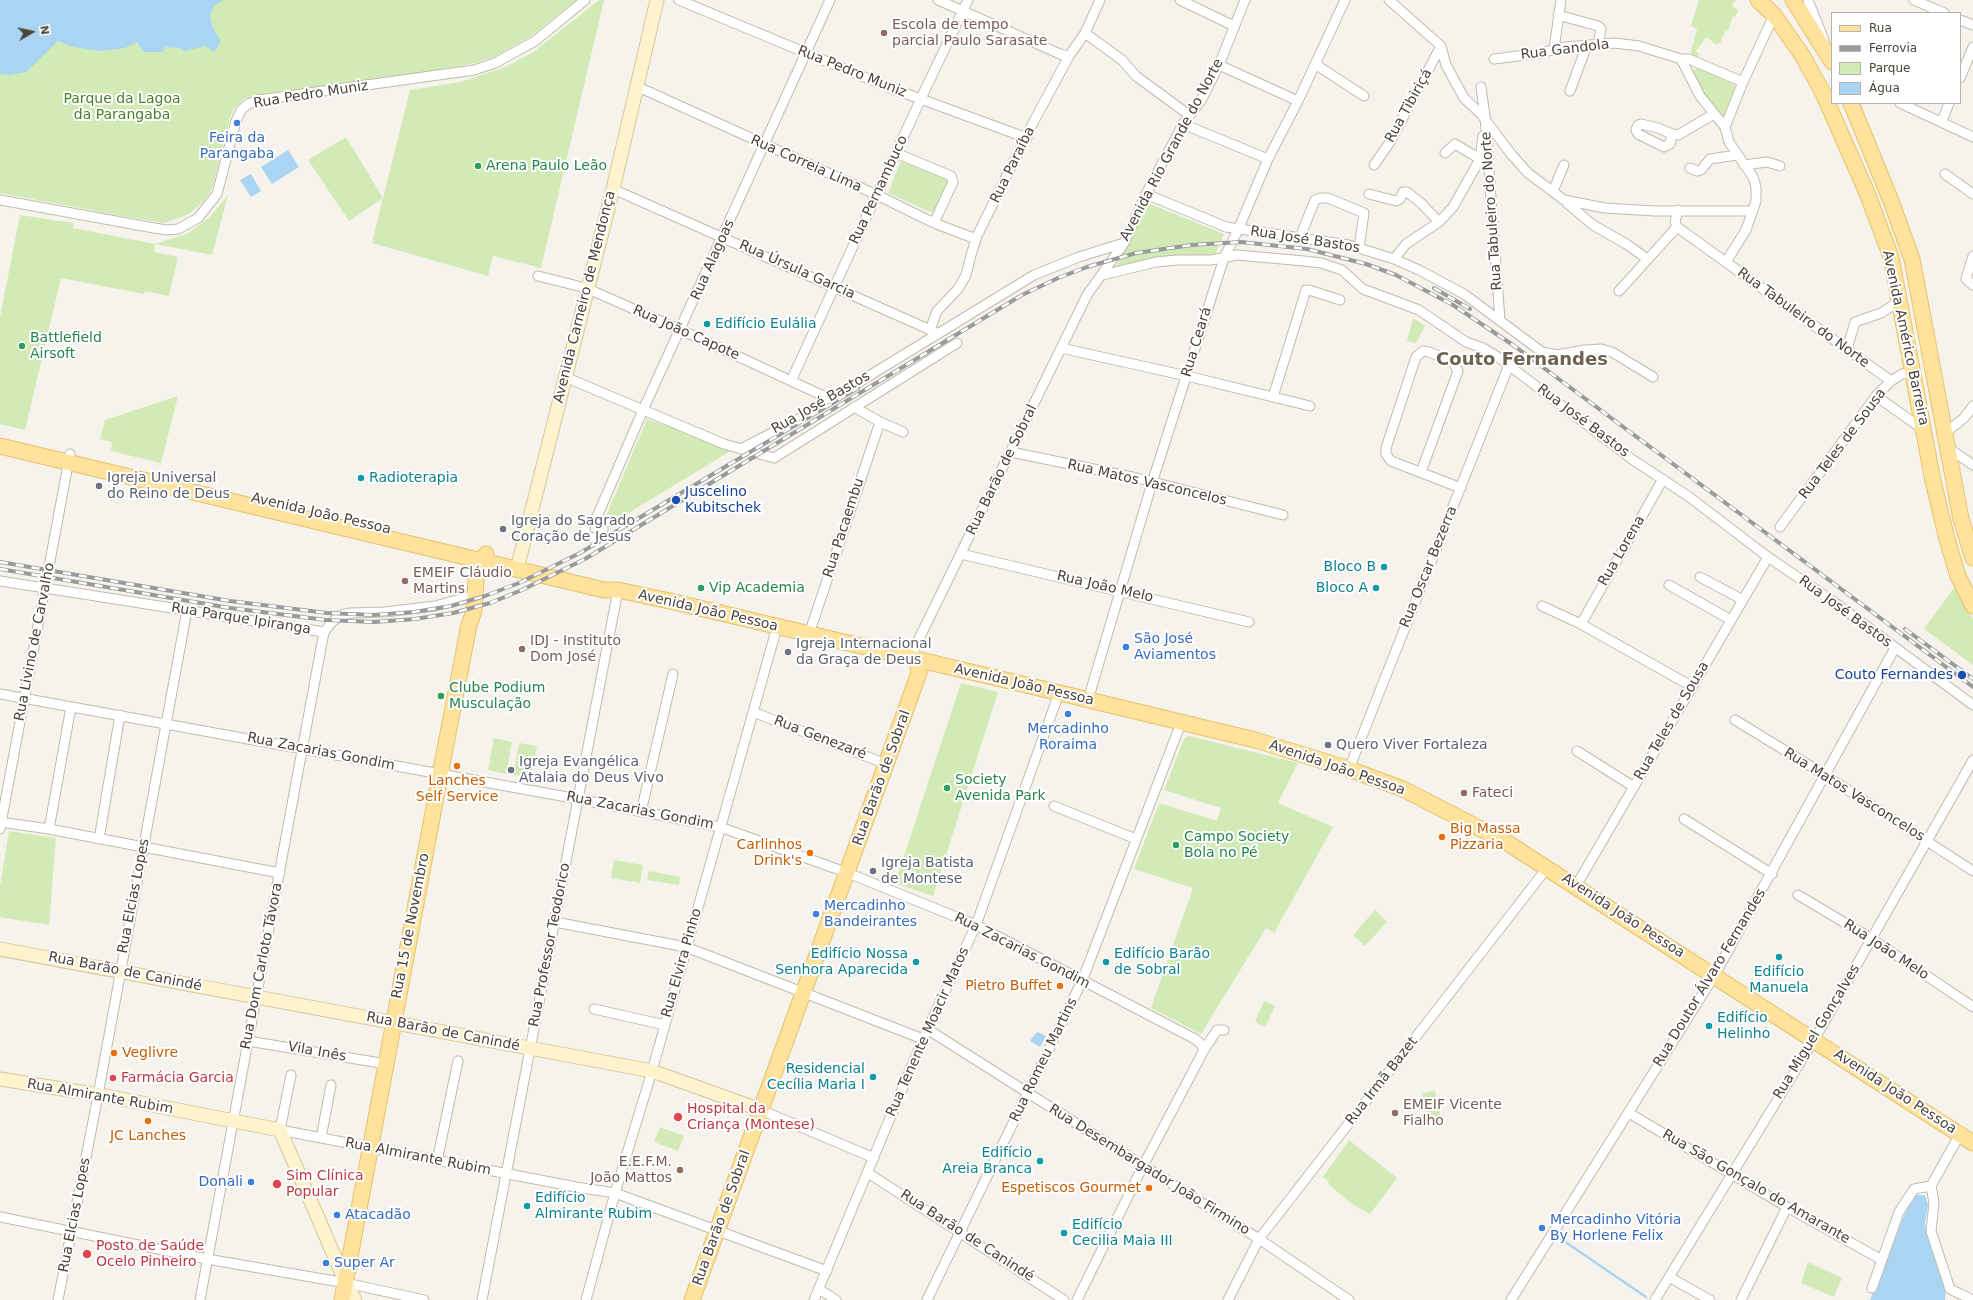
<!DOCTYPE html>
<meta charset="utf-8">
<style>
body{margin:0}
#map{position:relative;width:1973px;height:1300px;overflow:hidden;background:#f6f3ec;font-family:"DejaVu Sans",sans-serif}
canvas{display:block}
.legend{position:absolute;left:1831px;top:12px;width:130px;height:92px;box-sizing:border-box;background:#fff;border:1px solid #b7b4b0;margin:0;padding:5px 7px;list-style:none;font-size:12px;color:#4b4439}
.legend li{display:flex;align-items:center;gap:8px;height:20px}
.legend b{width:20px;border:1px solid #b7b4b0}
.north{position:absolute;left:12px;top:12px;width:40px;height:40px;-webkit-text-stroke:3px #fff;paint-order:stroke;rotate:81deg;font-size:11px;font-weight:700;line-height:16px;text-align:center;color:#4b4439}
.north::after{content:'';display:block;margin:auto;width:14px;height:18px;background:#4b4439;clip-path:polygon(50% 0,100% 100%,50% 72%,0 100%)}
</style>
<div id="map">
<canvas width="1973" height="1300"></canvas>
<ul class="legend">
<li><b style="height:5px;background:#ffe39c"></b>Rua</li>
<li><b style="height:5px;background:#9a9a9a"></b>Ferrovia</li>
<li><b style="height:11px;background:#d2eab5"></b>Parque</li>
<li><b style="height:11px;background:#a9d4f2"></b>Água</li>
</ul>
<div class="north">N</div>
</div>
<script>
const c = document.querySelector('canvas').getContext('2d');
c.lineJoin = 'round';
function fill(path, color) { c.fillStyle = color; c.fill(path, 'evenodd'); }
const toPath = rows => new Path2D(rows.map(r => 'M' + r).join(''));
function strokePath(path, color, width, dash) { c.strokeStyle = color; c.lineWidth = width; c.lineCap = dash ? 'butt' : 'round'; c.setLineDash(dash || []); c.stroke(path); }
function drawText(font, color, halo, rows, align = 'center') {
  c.font = font + ' "DejaVu Sans",sans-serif'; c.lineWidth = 4; c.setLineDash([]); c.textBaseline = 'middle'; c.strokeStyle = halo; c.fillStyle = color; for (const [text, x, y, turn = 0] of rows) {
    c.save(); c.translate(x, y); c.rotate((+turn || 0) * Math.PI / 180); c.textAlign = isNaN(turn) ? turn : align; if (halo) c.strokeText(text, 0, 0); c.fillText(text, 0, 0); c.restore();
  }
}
fill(toPath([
 [0,0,576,0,531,36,494,57,475,63,434,71,245,98,234,108,230,118,213,186,205,200,189,214,164,223,111,214,0,193],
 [599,0,604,0,541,268,493,256,488,276,372,243,383,198,349,221,308,160,346,137,383,198,410,90,461,82,505,67,532,53],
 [1699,0,1735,0,1732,6,1738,10,1735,17,1733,16,1728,31,1726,30,1720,43,1718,43,1717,45,1706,37,1696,51,1699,54,1697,58,1690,55,1697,29,1691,26],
 [1694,69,1702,69,1734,85,1735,89,1725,115,1722,116,1711,107,1692,73],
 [903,162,948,180,935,214,888,193,900,163],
 [228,195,212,255,155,244,154,252,178,257,169,296,145,291,144,294,61,278,25,430,0,424,0,317,20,215,74,223,73,228,155,244,187,234,210,217],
 [1148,203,1224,234,1215,255,1145,260,1116,266],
 [1413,318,1425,326,1416,343,1407,341],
 [178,396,161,463,111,451,112,442,100,439,105,420],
 [647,419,734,449,612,523,606,516],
 [1956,585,1973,619,1973,665,1924,629],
 [961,683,998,692,933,896,895,883],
 [1189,736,1298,763,1278,803,1333,827,1274,933,1266,928,1201,1034,1151,1008,1193,888,1134,869,1159,803,1217,821,1221,808,1164,790,1184,739],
 [494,738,512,742,506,774,488,770],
 [519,743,537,746,531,778,513,775],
 [9,831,56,838,49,925,0,917,0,886],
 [614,860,643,865,640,883,611,878],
 [649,871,680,877,679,885,647,880],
 [1375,910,1387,922,1365,946,1353,935],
 [1264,1001,1275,1006,1265,1027,1255,1022],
 [1435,1091,1441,1119,1428,1122,1422,1093],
 [660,1127,684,1136,678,1151,654,1142],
 [1349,1140,1397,1178,1370,1214,1352,1204,1328,1184,1329,1181,1323,1177],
 [1808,1262,1842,1278,1834,1297,1801,1283]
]), '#d2eab5');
fill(toPath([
 [0,0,224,0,215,5,210,15,212,26,221,42,214,52,205,46,185,51,180,48,165,47,163,52,144,52,137,42,125,48,101,51,73,47,58,41,26,72,8,75,0,74],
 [288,150,299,167,272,184,261,167],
 [251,174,261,191,251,197,240,180],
 [1038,1032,1046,1036,1040,1047,1030,1041,1036,1033],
 [1916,1195,1925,1195,1928,1205,1925,1224,1946,1285,1945,1300,1870,1300,1906,1211]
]), '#a9d4f2');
strokePath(toPath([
 [1561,1239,1646,1297]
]), '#a9d4f2', 2.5);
const minor = toPath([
 [679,0,888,87,1027,138],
 [938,0,1060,54,1069,56],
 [1180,0,1234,26],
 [1389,0,1441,46,1446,65,1464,98,1481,114,1511,154,1528,173,1564,200,1605,208,1655,211,1753,211],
 [1808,0,1824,40],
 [1914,0,1944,13],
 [1558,15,1598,26,1601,29,1598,45],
 [1960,20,1973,25],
 [1085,33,1122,60,1136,76,1189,115],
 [1554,49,1561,0],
 [1494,59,1541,53,1565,47,1615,43,1639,46,1681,59,1689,59,1743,82],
 [1681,59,1700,96,1725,127,1729,142,1753,177,1756,187,1756,201,1746,230,1726,262],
 [1315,64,1364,96],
 [1219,65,1298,101],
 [1960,78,1973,47],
 [636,86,877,195,934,223,976,239],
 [1481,87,1485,116,1500,320],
 [1570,91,1587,45],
 [1900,103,1973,137],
 [1942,121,1949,103],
 [1183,124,1268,159],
 [1725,127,1743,82,1774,15],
 [1672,134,1670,144,1664,147,1638,134,1636,130,1638,125,1641,124,1658,128,1672,134,1678,135,1714,114],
 [896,153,951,176,953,182,934,223],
 [1445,153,1455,144,1480,159],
 [1374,165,1390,142,1441,46],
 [1744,165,1767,162,1780,166],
 [1690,168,1697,171,1701,170,1710,159,1737,155],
 [1945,174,1973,194],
 [613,189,935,332],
 [1553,191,1564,165],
 [1146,194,1226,227,1349,245,1394,259,1419,270,1464,294,1542,352,1557,355,1585,350,1601,349,1612,352,1653,377],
 [1369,194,1396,201,1400,199,1403,192,1407,192,1421,203,1439,222],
 [0,200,154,228,167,230,178,229,198,218,217,194,236,121,241,110,248,104,259,100,474,70,495,63,535,41,585,0],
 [1567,203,1593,225,1628,245,1647,259],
 [1678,210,1675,222,1677,227,1891,381],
 [1300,237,1315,200,1320,198,1328,198,1364,213,1359,248],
 [1973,256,1966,279,1973,285],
 [1394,259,1406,244,1439,222,1453,207,1480,159,1483,136],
 [1102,275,1156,262,1177,260,1211,260,1237,255,1304,261,1321,263,1342,270,1363,289,1419,310,1466,342,1483,348,1498,357,1633,460,1688,496,1768,557,1834,602,1973,705],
 [538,276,586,288,681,330,830,399],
 [1619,291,1677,227],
 [930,330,937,311,958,289,966,275,971,255,977,236,1034,121,1069,56,1085,33,1100,0],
 [1061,348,1187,376,1310,406],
 [1847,349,1855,322,1881,313,1901,300],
 [565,377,724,444,774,458,957,343],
 [791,381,924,92,968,0],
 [1876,396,1924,430],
 [1273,397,1306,290,1309,290,1340,300],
 [854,407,880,422,903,432],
 [1944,434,1964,418,1973,406],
 [1947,447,1973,465],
 [741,449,797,420,1034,275,1079,257,1124,243],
 [1011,452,1137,478,1283,515],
 [1421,472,1458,371,1453,362,1429,352,1423,351,1416,357,1386,448,1386,454,1391,461,1461,488],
 [596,519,643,410,830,0],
 '585 529a9 9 0 1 1 18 0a9 9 0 1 1-18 0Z',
 [1780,527,1876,396,1891,381,1902,374,1914,373],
 [961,554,1249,622],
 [1700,577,1743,600],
 [0,581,324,632],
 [1669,585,1731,620],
 [1542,606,1581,624,1691,686],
 [1581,624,1663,479],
 [809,634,880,422],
 [917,660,914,649,1087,295,1124,243,1146,194,1183,124,1202,99,1219,65,1245,0],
 [0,694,578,799,720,827,848,873,976,925,1195,1039,1201,1044,1204,1050,1143,1166,1077,1300],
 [1088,700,1152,483,1224,258,1238,230,1268,159,1298,101,1345,0],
 [753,712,886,764],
 [1735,720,1825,775,1973,871],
 [1577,751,1634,787],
 [1349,769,1509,365],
 [1054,806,1136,839],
 [641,812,673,674],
 [1684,819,1772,874],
 [0,822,49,829,280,873],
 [0,829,70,454],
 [49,829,71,707],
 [99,839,120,715],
 [1576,886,1768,557],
 [1798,895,1872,939,1973,1007],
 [555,922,686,947,923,1039],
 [594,1009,665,1025],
 [927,1029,1259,1239,1349,1300],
 [248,1041,386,1064],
 [1204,1050,1217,1030,1224,1030],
 [291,1075,280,1130,576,1187,615,1193,827,1271],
 [761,1110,874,1158],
 [1629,1113,1787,1207,1882,1260],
 [321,1138,331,1085],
 [437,1161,458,1061],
 [868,1173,1064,1300],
 [1931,1186,1934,1203,1931,1231,1950,1289,1973,1300],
 [0,1217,207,1259,346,1283,424,1300],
 [1669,1277,1710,1300],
 [1872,1288,1899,1212,1914,1189,1931,1186,1960,1134],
 [819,1289,836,1300],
 [58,1300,96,1106,187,610],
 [200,1300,324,632,332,622,341,615,351,613,385,612,435,606,475,595],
 [482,1300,618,590],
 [586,1300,615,1193,652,1071,777,627],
 [814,1300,923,1039,976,925,1059,693],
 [927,1300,1082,981,1181,723],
 [1228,1300,1259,1239,1547,868],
 [1511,1300,1714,976,1895,648],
 [1655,1300,1814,1040,1973,760],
 [1741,1300,1787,1207]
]);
const secondary = toPath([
 [517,569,613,189,657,0],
 [0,949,652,1071,761,1110],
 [0,1079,106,1096,280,1130,346,1283,355,1300]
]);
const primary = toPath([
 [1758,0,1774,15,1802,55,1823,93,1867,193,1891,257,1933,481,1947,539,1958,576,1973,606],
 [1793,0,1832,62],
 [1851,103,1891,201,1912,259,1961,519,1973,558],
 [0,446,604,590,618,590,674,602,1056,692,1255,740,1349,769,1403,789,1506,842,1973,1143],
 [342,1300,440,775,469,625,474,611,476,580,481,561,486,554],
 [692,1300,919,673,917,660]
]);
strokePath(minor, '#c2bbae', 11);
strokePath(secondary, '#d6c79b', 15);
strokePath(primary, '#e6c16a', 17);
strokePath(minor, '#fff', 9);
strokePath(secondary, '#fff3cd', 13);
strokePath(primary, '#ffe39c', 15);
const rail = toPath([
 [1434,288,1470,309],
 [0,562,230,601,327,613,373,615,414,612,451,606,485,596,519,583,580,553,858,388],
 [0,569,230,608,326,620,374,622,415,619,453,613,490,603,522,590,585,559,1022,295,1058,278,1087,267,1136,253,1192,245,1241,242,1307,249,1366,264,1396,275,1453,305,1513,345,1973,687],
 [1905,629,1973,679]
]);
strokePath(rail, '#9a9a9a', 4);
strokePath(rail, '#fff', 2.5, [8]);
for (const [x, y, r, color] of [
 [884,33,4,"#8d6e63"],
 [237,123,4,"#3f7fe0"],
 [478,166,4,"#2e9e5b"],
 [707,324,4,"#0f9aa8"],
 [22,346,4,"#2e9e5b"],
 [361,478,4,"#0f9aa8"],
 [99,486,4,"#6b7280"],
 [676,500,5,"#1a4fb4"],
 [503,529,4,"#6b7280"],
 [1384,567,4,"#0f9aa8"],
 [405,581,4,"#8d6e63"],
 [701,588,4,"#2e9e5b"],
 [1376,588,4,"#0f9aa8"],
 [1126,647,4,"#3f7fe0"],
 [522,649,4,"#8d6e63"],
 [788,652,4,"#6b7280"],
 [1962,675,5,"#1a4fb4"],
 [441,696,4,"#2e9e5b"],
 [1068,714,4,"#3f7fe0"],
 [1328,745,4,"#6b7280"],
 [457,766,4,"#e8710a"],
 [511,770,4,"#6b7280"],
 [947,788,4,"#2e9e5b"],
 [1464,793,4,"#8d6e63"],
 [1442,837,4,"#e8710a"],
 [1176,845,4,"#2e9e5b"],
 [810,853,4,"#e8710a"],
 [873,871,4,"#6b7280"],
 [816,914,4,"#3f7fe0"],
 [1779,957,4,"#0f9aa8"],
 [916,962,4,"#0f9aa8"],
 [1106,962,4,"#0f9aa8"],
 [1060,986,4,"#e8710a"],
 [1709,1026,4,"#0f9aa8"],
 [114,1053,4,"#e8710a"],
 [873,1077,4,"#0f9aa8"],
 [113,1078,4,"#e0444e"],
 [1395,1113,4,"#8d6e63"],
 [678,1117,5,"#e0444e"],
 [148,1121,4,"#e8710a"],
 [1040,1161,4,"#0f9aa8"],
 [680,1170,4,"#8d6e63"],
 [251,1182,4,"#3f7fe0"],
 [277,1184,5,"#e0444e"],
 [1149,1188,4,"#e8710a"],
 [527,1206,4,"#0f9aa8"],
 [337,1215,4,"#3f7fe0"],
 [1542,1228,4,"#3f7fe0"],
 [1064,1233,4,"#0f9aa8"],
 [87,1254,5,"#e0444e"],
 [326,1263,4,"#3f7fe0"]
]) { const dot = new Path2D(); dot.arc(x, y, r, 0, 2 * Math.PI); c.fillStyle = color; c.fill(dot); strokePath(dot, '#fff', 1.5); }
drawText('14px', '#785e54', '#fff', [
 ["Escola de tempo",892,25],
 ["parcial Paulo Sarasate",892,41],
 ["EMEIF Cláudio",413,573],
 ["Martins",413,589],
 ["IDJ - Instituto",530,641],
 ["Dom José",530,657],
 ["Fateci",1472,793],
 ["EMEIF Vicente",1403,1105],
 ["Fialho",1403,1121],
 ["E.E.F.M.",672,1162,"right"],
 ["João Mattos",672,1178,"right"]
], 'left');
drawText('14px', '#4b4439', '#fff', [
 ["Rua Gandola",1565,50,-7],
 ["Rua Pedro Muniz",852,72,22],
 ["Rua Pedro Muniz",311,95,-9],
 ["Rua Tibiriçá",1409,106,-61],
 ["Avenida Rio Grande do Norte",1172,150,-62],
 ["Rua Correia Lima",806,164,24],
 ["Rua Paraíba",1013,165,-64],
 ["Rua Pernambuco",879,190,-65],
 ["Rua Tabuleiro do Norte",1492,211,-94],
 ["Rua José Bastos",1305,240,9],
 ["Rua Alagoas",713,260,-66],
 ["Rua Úrsula Garcia",797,270,24],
 ["Avenida Carneiro de Mendonça",585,297,-76],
 ["Rua Tabuleiro do Norte",1803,318,36],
 ["Rua João Capote",686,333,24],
 ["Avenida Américo Barreira",1905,338,78],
 ["Rua Ceará",1197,342,-73],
 ["Rua José Bastos",821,403,-30],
 ["Rua José Bastos",1583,421,37],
 ["Rua Teles de Sousa",1843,444,-53],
 ["Rua Barão de Sobral",1002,470,-64],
 ["Rua Matos Vasconcelos",1147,483,13],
 ["Avenida João Pessoa",321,514,13],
 ["Rua Pacaembu",844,528,-72],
 ["Rua Lorena",1622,551,-60],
 ["Rua Oscar Bezerra",1429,567,-68],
 ["Rua João Melo",1105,587,13],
 ["Avenida João Pessoa",708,611,13],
 ["Rua José Bastos",1845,612,36],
 ["Rua Parque Ipiranga",241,619,9],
 ["Rua Livino de Carvalho",35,642,-79],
 ["Avenida João Pessoa",1024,685,13],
 ["Rua Teles de Sousa",1672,721,-60],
 ["Rua Genezaré",820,738,21],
 ["Rua Zacarias Gondim",321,752,11],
 ["Avenida João Pessoa",1337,768,19],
 ["Rua Barão de Sobral",882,778,-70],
 ["Rua Matos Vasconcelos",1854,795,32],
 ["Rua Zacarias Gondim",640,811,11],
 ["Rua Elcias Lopes",134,896,-79],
 ["Avenida João Pessoa",1623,916,33],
 ["Rua 15 de Novembro",411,926,-79],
 ["Rua Professor Teodorico",550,945,-79],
 ["Rua João Melo",1886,950,33],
 ["Rua Zacarias Gondim",1022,951,27],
 ["Rua Elvira Pinho",682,963,-74],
 ["Rua Dom Carloto Távora",262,966,-79],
 ["Rua Barão de Canindé",125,972,11],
 ["Rua Doutor Álvaro Fernandes",1710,978,-59],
 ["Rua Barão de Canindé",443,1032,11],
 ["Rua Tenente Moacir Matos",928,1032,-66],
 ["Rua Miguel Gonçalves",1817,1032,-59],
 ["Vila Inês",317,1052,10],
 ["Rua Romeu Martins",1044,1060,-64],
 ["Rua Irmã Bazet",1382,1081,-52],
 ["Avenida João Pessoa",1895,1092,33],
 ["Rua Almirante Rubim",100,1097,10],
 ["Rua Almirante Rubim",418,1157,11],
 ["Rua Desembargador João Firmino",1149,1170,32],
 ["Rua São Gonçalo do Amarante",1756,1187,30],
 ["Rua Elcias Lopes",75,1215,-79],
 ["Rua Barão de Sobral",722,1218,-70],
 ["Rua Barão de Canindé",967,1236,33]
]);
drawText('14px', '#4a7f2a', '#fff', [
 ["Parque da Lagoa",122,99],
 ["da Parangaba",122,115]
]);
drawText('14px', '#366cbe', '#fff', [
 ["Feira da",237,138,"center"],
 ["Parangaba",237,154,"center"],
 ["São José",1134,639],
 ["Aviamentos",1134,655],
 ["Mercadinho",1068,729,"center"],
 ["Roraima",1068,745,"center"],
 ["Mercadinho",824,906],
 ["Bandeirantes",824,922],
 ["Donali",243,1182,"right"],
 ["Atacadão",345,1215],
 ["Mercadinho Vitória",1550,1220],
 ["By Horlene Felix",1550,1236],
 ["Super Ar",334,1263]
], 'left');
drawText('14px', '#27864d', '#fff', [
 ["Arena Paulo Leão",486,166],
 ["Battlefield",30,338],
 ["Airsoft",30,354],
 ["Vip Academia",709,588],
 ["Clube Podium",449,688],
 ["Musculação",449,704],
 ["Society",955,780],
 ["Avenida Park",955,796],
 ["Campo Society",1184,837],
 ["Bola no Pé",1184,853]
], 'left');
drawText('14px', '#0d838f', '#fff', [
 ["Edifício Eulália",715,324],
 ["Radioterapia",369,478],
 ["Bloco B",1376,567,"right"],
 ["Bloco A",1368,588,"right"],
 ["Edifício Nossa",908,954,"right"],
 ["Senhora Aparecida",908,970,"right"],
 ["Edifício Barão",1114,954],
 ["de Sobral",1114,970],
 ["Edifício",1779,972,"center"],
 ["Manuela",1779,988,"center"],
 ["Edifício",1717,1018],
 ["Helinho",1717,1034],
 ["Residencial",865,1069,"right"],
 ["Cecília Maria I",865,1085,"right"],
 ["Edifício",1032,1153,"right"],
 ["Areia Branca",1032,1169,"right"],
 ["Edifício",535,1198],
 ["Almirante Rubim",535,1214],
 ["Edifício",1072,1225],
 ["Cecilia Maia III",1072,1241]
], 'left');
drawText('14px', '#5b616d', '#fff', [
 ["Igreja Universal",107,478],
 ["do Reino de Deus",107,494],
 ["Igreja do Sagrado",511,521],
 ["Coração de Jesus",511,537],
 ["Igreja Internacional",796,644],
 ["da Graça de Deus",796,660],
 ["Quero Viver Fortaleza",1336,745],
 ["Igreja Evangélica",519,762],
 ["Atalaia do Deus Vivo",519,778],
 ["Igreja Batista",881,863],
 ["de Montese",881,879]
], 'left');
drawText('14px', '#164399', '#fff', [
 ["Juscelino",685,492],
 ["Kubitschek",685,508],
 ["Couto Fernandes",1953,675,"right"]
], 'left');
drawText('14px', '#c56008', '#fff', [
 ["Lanches",457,781,"center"],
 ["Self Service",457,797,"center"],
 ["Big Massa",1450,829,"left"],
 ["Pizzaria",1450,845,"left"],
 ["Carlinhos",802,845],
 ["Drink's",802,861],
 ["Pietro Buffet",1052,986],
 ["Veglivre",122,1053,"left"],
 ["JC Lanches",148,1136,"center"],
 ["Espetiscos Gourmet",1141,1188]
], 'right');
drawText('14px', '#be3a42', '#fff', [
 ["Farmácia Garcia",121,1078],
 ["Hospital da",687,1109],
 ["Criança (Montese)",687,1125],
 ["Sim Clínica",286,1176],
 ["Popular",286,1192],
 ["Posto de Saúde",96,1246],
 ["Ocelo Pinheiro",96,1262]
], 'left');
drawText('bold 18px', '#6e6250', '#fff', [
 ["Couto Fernandes",1522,360]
]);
</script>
